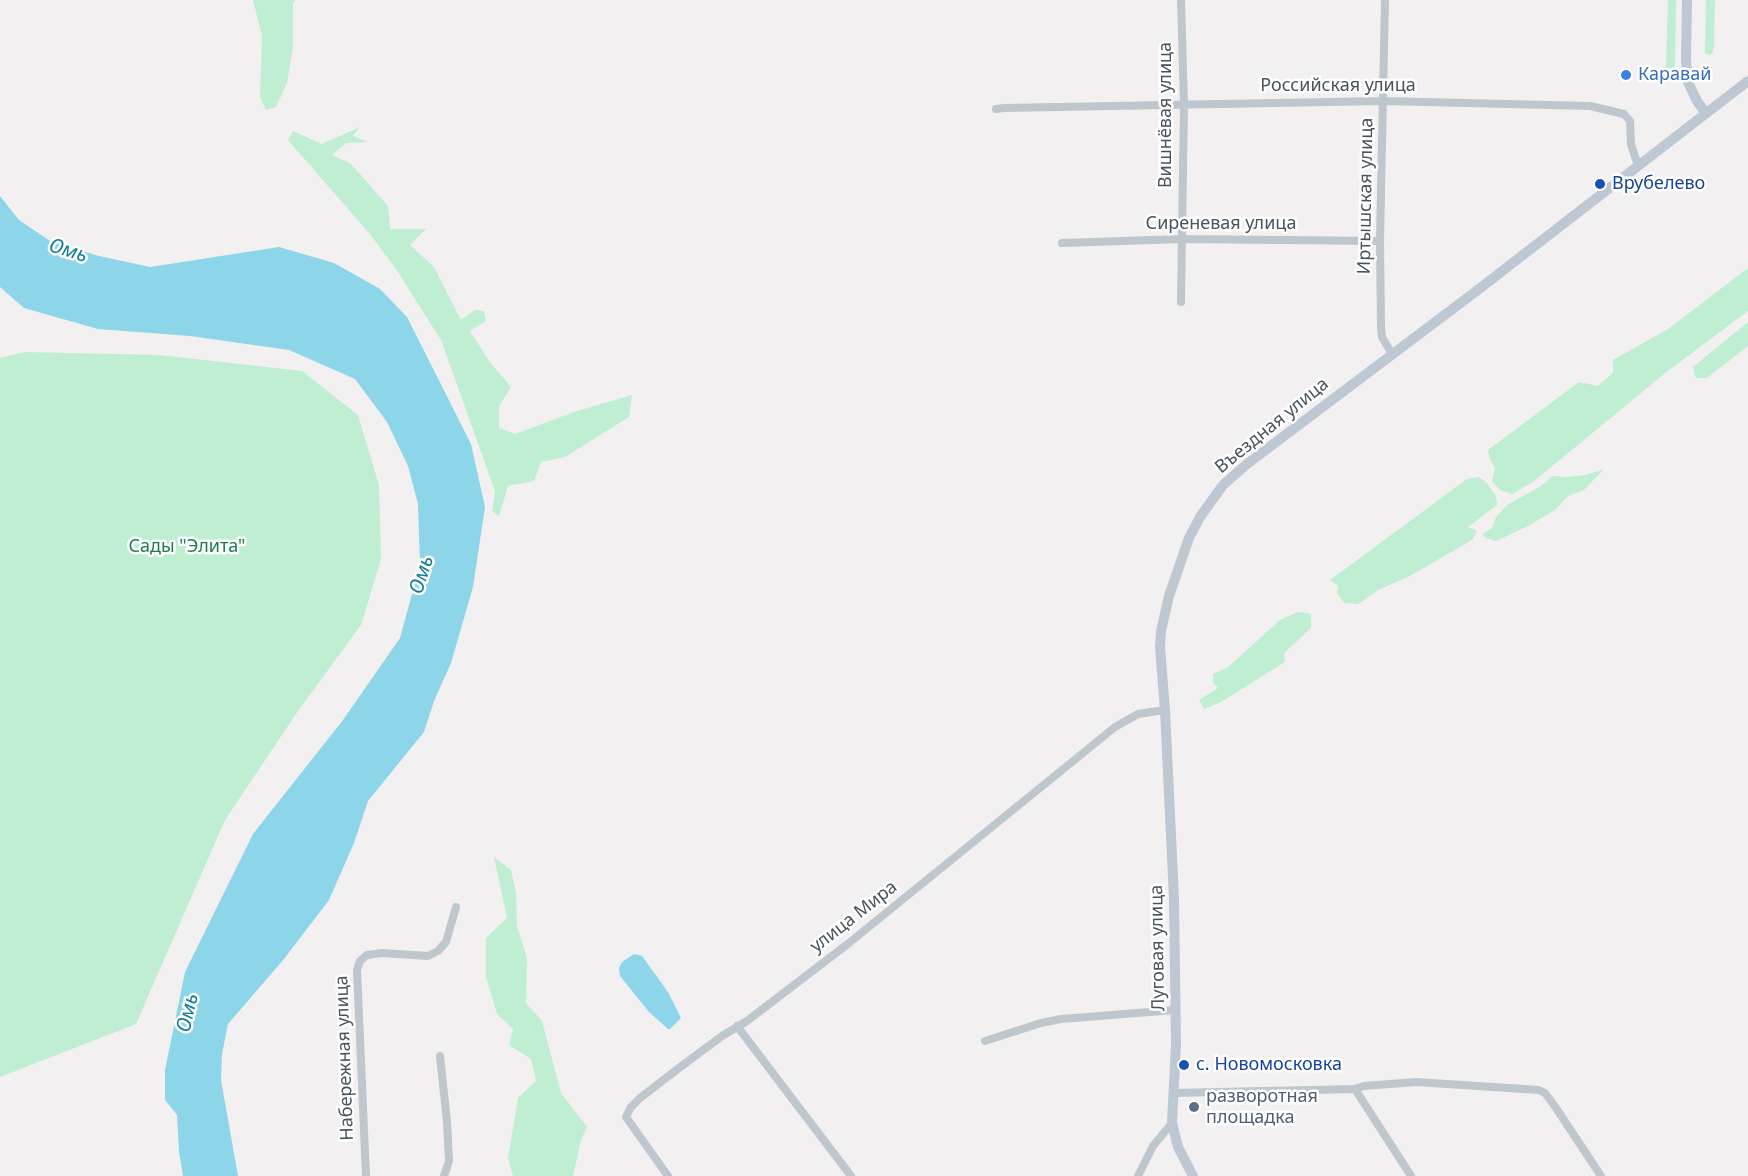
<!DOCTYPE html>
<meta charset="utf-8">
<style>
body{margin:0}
canvas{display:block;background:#f2f0f0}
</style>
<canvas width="1748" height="1176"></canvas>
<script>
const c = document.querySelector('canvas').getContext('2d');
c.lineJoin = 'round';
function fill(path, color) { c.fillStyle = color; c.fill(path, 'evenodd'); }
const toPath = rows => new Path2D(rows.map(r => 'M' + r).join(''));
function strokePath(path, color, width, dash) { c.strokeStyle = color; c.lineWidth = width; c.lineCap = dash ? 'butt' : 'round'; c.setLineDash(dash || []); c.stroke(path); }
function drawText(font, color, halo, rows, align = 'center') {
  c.font = font + ' "Noto Sans",sans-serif'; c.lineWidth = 5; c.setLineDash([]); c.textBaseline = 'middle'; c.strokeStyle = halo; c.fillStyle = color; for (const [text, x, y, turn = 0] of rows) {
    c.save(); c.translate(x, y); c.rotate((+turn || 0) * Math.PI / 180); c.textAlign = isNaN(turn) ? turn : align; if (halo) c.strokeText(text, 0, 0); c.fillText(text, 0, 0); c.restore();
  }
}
fill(toPath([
 [253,0,296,0,293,3,293,47,287,83,276,107,266,110,260,97,262,36],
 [1668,0,1676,0,1675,68,1671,71,1666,68],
 [1706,0,1715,0,1714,46,1712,54,1708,55,1705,53],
 [360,127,353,136,368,142,346,143,332,155,351,164,388,206,390,229,426,229,410,245,434,267,461,320,475,310,484,311,486,321,470,331,489,361,511,387,499,406,499,428,515,434,574,412,632,395,629,417,565,457,541,462,534,481,508,486,499,516,492,511,495,491,441,340,396,269,369,233,288,140,293,131,322,144],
 [1748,268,1748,311,1664,374,1533,482,1512,494,1500,490,1492,481,1495,468,1490,460,1488,450,1579,382,1598,386,1613,373,1613,360,1668,329],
 [1748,322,1748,346,1707,378,1696,378,1693,367],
 [25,352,160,355,302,371,358,415,379,485,381,559,361,625,298,711,225,820,136,1024,0,1077,0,358],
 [1604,469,1584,490,1568,496,1555,510,1528,526,1496,541,1486,538,1482,534,1492,528,1496,517,1507,505,1541,486,1553,476,1567,477,1586,475],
 [1479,477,1486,482,1496,496,1497,505,1468,527,1477,531,1472,540,1408,577,1378,590,1358,604,1344,603,1337,593,1338,586,1330,580,1467,479],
 [1298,612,1311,614,1311,628,1284,653,1285,662,1221,702,1204,709,1199,700,1218,688,1213,683,1213,674,1227,668,1280,620],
 [494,857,511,870,516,892,517,926,527,958,526,1003,542,1021,561,1093,587,1127,581,1140,573,1176,513,1176,508,1158,518,1098,536,1081,531,1059,509,1045,513,1029,497,1014,486,977,486,938,507,918]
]), '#bfeed2');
fill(toPath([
 [0,196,19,220,50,241,99,256,150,267,279,247,334,263,380,289,407,317,471,444,485,507,473,587,451,663,434,701,424,732,368,801,354,843,329,900,284,959,228,1024,222,1054,221,1080,238,1176,183,1176,179,1152,177,1115,165,1100,165,1070,185,972,253,834,343,720,400,638,420,565,418,504,408,466,387,422,355,379,289,350,190,336,98,329,24,308,0,287],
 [634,954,642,956,668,992,681,1018,670,1029,668,1029,649,1012,620,976,619,968,622,962]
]), '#8dd6ea');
strokePath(toPath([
 [1385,0,1380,241,1381,328,1382,337,1392,354],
 [996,109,1004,108,1383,101,1590,106,1624,114,1630,121,1631,144,1638,166],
 [1062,243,1182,239,1380,241],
 [1181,302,1184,104,1181,0],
 [737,1026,851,1176],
 [985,1041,1041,1023,1061,1019,1175,1010],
 [440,1056,447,1122,449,1161,444,1176],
 [1355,1089,1411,1176],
 [1173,1093,1355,1089,1364,1086,1416,1082,1539,1090,1545,1093,1556,1108,1601,1176],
 [366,1176,357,970,360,961,367,955,382,953,428,956,438,951,446,942,456,907],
 [668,1176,626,1117,631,1107,640,1098,679,1068,722,1036,747,1021,849,943,1115,727,1138,714,1165,710],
 [1138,1176,1153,1146,1172,1123]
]), '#bec7ce', 8);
strokePath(toPath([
 [1687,0,1686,57,1687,80,1697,101,1705,112],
 [1193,1176,1178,1147,1172,1123,1176,1044,1174,899,1165,710,1160,647,1161,631,1169,596,1189,538,1200,517,1223,485,1247,464,1479,289,1748,81]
]), '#bec8d3', 10);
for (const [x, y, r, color] of [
 [1626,75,6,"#3f7fe0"],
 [1600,184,6,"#1a4fb4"],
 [1184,1065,6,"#1a4fb4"],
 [1194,1107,6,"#5c6f8a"]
]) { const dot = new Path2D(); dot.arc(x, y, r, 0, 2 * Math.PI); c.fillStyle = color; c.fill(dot); strokePath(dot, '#fff', 2); }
drawText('18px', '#366cbe', '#fff', [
 ["Каравай",1638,75]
], 'left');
drawText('18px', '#48535d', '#fff', [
 ["Российская улица",1338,86],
 ["Вишнёвая улица",1166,115,-90],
 ["Иртышская улица",1366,196,-89],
 ["Сиреневая улица",1221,224],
 ["Въездная улица",1272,426,-39],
 ["улица Мира",854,917,-38],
 ["Луговая улица",1158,948,-91],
 ["Набережная улица",345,1058,-92]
]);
drawText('18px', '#164399', '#fff', [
 ["Врубелево",1612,184],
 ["с. Новомосковка",1196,1065]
], 'left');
drawText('18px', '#197d4c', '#fff', [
 ["Сады \"Элита\"",187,547]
]);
drawText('18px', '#4e5e75', '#fff', [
 ["разворотная",1206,1097],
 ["площадка",1206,1118]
], 'left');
drawText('italic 20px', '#0f7b99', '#fff', [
 ["Омь",68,251,17],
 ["Омь",422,575,-72],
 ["Омь",188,1013,-77]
]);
</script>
